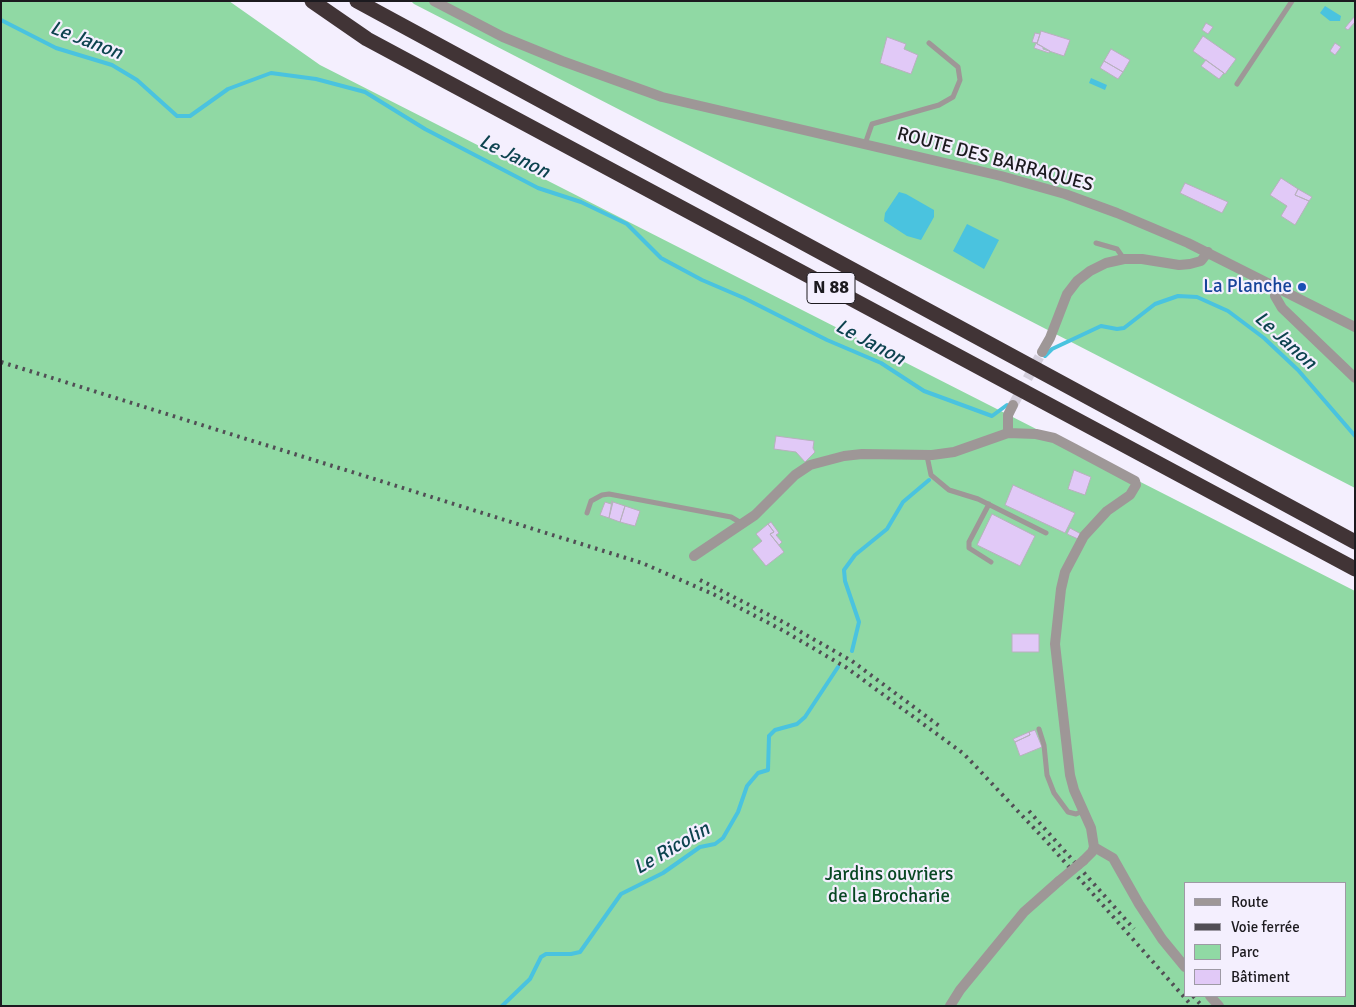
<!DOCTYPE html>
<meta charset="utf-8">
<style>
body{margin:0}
#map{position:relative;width:1356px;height:1007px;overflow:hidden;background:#f4effe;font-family:Signika,sans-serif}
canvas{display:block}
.frame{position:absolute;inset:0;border:2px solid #1c1a1f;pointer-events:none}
.legend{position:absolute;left:1184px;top:882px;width:162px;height:115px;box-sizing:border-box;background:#f4effe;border:1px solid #9e9aa5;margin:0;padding:6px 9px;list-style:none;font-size:15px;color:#1c1a1f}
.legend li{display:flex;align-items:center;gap:10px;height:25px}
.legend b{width:25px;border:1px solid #9e9aa5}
</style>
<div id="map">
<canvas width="1356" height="1007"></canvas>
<div class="frame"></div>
<ul class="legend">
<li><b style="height:6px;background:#9e9797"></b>Route</li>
<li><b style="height:6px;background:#514e55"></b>Voie ferrée</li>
<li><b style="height:14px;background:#90d9a4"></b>Parc</li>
<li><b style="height:14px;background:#e1c9f7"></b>Bâtiment</li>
</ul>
</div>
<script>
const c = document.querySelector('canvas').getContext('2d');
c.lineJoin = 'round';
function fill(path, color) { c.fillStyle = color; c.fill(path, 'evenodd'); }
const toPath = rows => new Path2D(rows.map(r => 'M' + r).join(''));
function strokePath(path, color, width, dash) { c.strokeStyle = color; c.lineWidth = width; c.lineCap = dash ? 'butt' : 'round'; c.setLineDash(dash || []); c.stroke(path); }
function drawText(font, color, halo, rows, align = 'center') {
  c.font = font + ' Signika,sans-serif'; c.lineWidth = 4.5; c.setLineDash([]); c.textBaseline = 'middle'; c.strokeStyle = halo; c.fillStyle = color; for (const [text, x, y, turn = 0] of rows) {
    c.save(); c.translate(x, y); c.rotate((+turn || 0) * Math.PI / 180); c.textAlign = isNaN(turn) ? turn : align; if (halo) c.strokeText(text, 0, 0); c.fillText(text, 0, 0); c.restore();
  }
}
fill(toPath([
 [1,1,229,1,320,65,1355,591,1355,1006,1,1006],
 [1185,883,1345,883,1345,996,1185,996],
 [411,1,1355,1,1355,488,414,4]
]), '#90d9a4');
fill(toPath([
 [1325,6,1341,16,1340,21,1330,21,1320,13],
 [1091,78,1107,85,1105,90,1089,83],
 [899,192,906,194,934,210,934,217,921,240,907,236,884,221,885,213],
 [967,224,999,240,984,269,953,251]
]), '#4ac3df');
strokePath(toPath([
 [1,20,56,48,112,65,137,80,177,116,190,116,228,89,271,73,316,79,365,92,425,129,538,188,581,202,627,224,661,258,702,280,744,298,827,340,881,363,924,391,992,416,1007,405],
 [1045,356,1052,349,1101,326,1117,329,1124,328,1155,304,1178,296,1197,297,1228,311,1264,338,1298,370,1355,436],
 [852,651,859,622,845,581,844,570,855,555,887,529,903,502,929,480],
 [502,1006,530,979,541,957,546,954,571,954,580,952,621,894,663,873,700,847,715,844,723,838,738,812,747,786,758,773,768,770,769,736,775,730,797,724,805,717,838,667]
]), '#4ac3df', 4);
const building = toPath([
 [1354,17,1355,22,1348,30,1345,28,1354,17],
 [1206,23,1213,27,1208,34,1202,30,1206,23],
 [1041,31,1070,40,1064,56,1043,49,1043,47,1037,44,1041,31],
 [1035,33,1040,34,1037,43,1032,42,1035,33],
 [1203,36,1236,59,1225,74,1193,51,1203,36],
 [887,37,906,44,904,49,918,55,911,74,880,63,887,37],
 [1036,43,1050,51,1049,53,1034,48,1036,43],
 [1335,43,1341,47,1335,55,1330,51,1335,43],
 [1111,49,1130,60,1123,72,1104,61,1111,49],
 [1206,60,1224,73,1219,79,1201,66,1206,60],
 [1104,61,1123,72,1118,79,1100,68,1104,61],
 [1281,178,1298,189,1295,195,1309,201,1295,225,1281,216,1287,206,1270,195,1281,178],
 [1185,183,1228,202,1222,213,1180,193,1185,183],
 [1298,189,1312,197,1309,201,1295,195,1298,189],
 [776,436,814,441,813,448,815,452,805,462,796,452,774,449,776,436],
 [1074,470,1091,477,1085,495,1068,489,1074,470],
 [1013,485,1075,513,1065,533,1005,505,1013,485],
 [612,501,609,518,600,515,605,502,611,504,612,501],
 [613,502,625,506,620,522,609,518,613,502],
 [625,506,640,511,635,526,620,522,625,506],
 [992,514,1035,536,1020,566,977,545,992,514],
 [771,522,779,533,776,535,782,542,779,545,770,534,774,532,768,524,771,522],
 [768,524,774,532,770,534,784,552,766,566,752,549,762,541,756,534,768,524],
 [1070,528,1081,534,1078,539,1067,534,1070,528],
 [1012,634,1039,634,1039,652,1012,652,1012,634],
 [1035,730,1042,747,1020,756,1015,742,1030,735,1029,732,1035,730],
 [1029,732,1030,735,1015,742,1013,739,1029,732]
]);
fill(building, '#e1c9f7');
strokePath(building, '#b8b1be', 1);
strokePath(toPath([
 [1013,405,1042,352]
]), '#d4cfdd', 10, [10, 5]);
strokePath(toPath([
 [1237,84,1292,1],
 [865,144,872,124,939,105,953,97,960,80,958,67,929,43],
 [1096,243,1117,249,1124,259],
 [927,456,931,475,949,490,978,499,1046,533],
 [989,504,969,542,969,548,991,562],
 [587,513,591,501,602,495,609,494,731,517,743,524],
 [1039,729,1044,745,1047,775,1054,793,1068,812,1076,814,1083,811]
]), '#9e9797', 5);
strokePath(toPath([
 [434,1,503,37,562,61,662,97,1001,176,1065,194,1117,213,1188,243,1355,327],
 [1276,287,1275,296,1282,308,1355,378],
 [1042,352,1050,338,1067,294,1077,281,1090,271,1106,263,1124,259,1142,259,1179,265,1190,264,1201,261,1208,252],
 [1008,433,1008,415,1013,405],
 [694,556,755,515,795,475,810,465,844,456,862,454,932,455,954,452,1008,433,1036,434,1054,438,1075,449,1135,481,1136,485,1130,495,1107,511,1084,536,1065,572,1061,589,1055,644,1070,775,1074,790,1091,828,1094,847,1092,852,1083,861],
 [1094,847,1113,858,1139,904,1162,939,1185,967],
 [1210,996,1219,1006],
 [950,1006,960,990,1024,912,1059,881]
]), '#9e9797', 10);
strokePath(toPath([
 [312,1,367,39,1355,569],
 [357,1,1355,542]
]), '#413436', 15);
strokePath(toPath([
 [1,362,642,563,713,594,784,631,847,668,964,754,1047,842,1192,1006],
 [700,580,785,623,852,661,942,728],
 [1029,811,1134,929],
 [1193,996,1202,1006]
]), '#514e55', 4, [2.5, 5]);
strokePath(toPath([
 [1059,881,1083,861]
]), '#9e9797', 10);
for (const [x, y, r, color] of [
 [1302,287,5,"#1a4fb4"]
]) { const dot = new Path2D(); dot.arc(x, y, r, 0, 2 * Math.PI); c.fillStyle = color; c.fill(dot); strokePath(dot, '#f4effe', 2); }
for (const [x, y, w] of [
 [831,288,48]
]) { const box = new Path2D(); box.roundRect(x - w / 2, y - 15.5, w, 31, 4); c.fillStyle = '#f4effe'; c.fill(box); strokePath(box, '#1c1a1f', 1); }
drawText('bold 18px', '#1c1a1f', null, [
 ["N 88",831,288]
]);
drawText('19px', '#1c1a1f', '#f4effe', [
 ["ROUTE DES BARRAQUES",995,160,15]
]);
drawText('19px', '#164399', '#f4effe', [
 ["La Planche",1292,287]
], 'right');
drawText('19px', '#084723', '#f4effe', [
 ["Jardins ouvriers",889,875],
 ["de la Brocharie",889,897]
]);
drawText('italic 20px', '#0d434f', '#f4effe', [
 ["Le Janon",86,41,21],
 ["Le Janon",514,157,26],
 ["Le Janon",1285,341,42],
 ["Le Janon",870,343,28],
 ["Le Ricolin",672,849,-30]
]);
</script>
